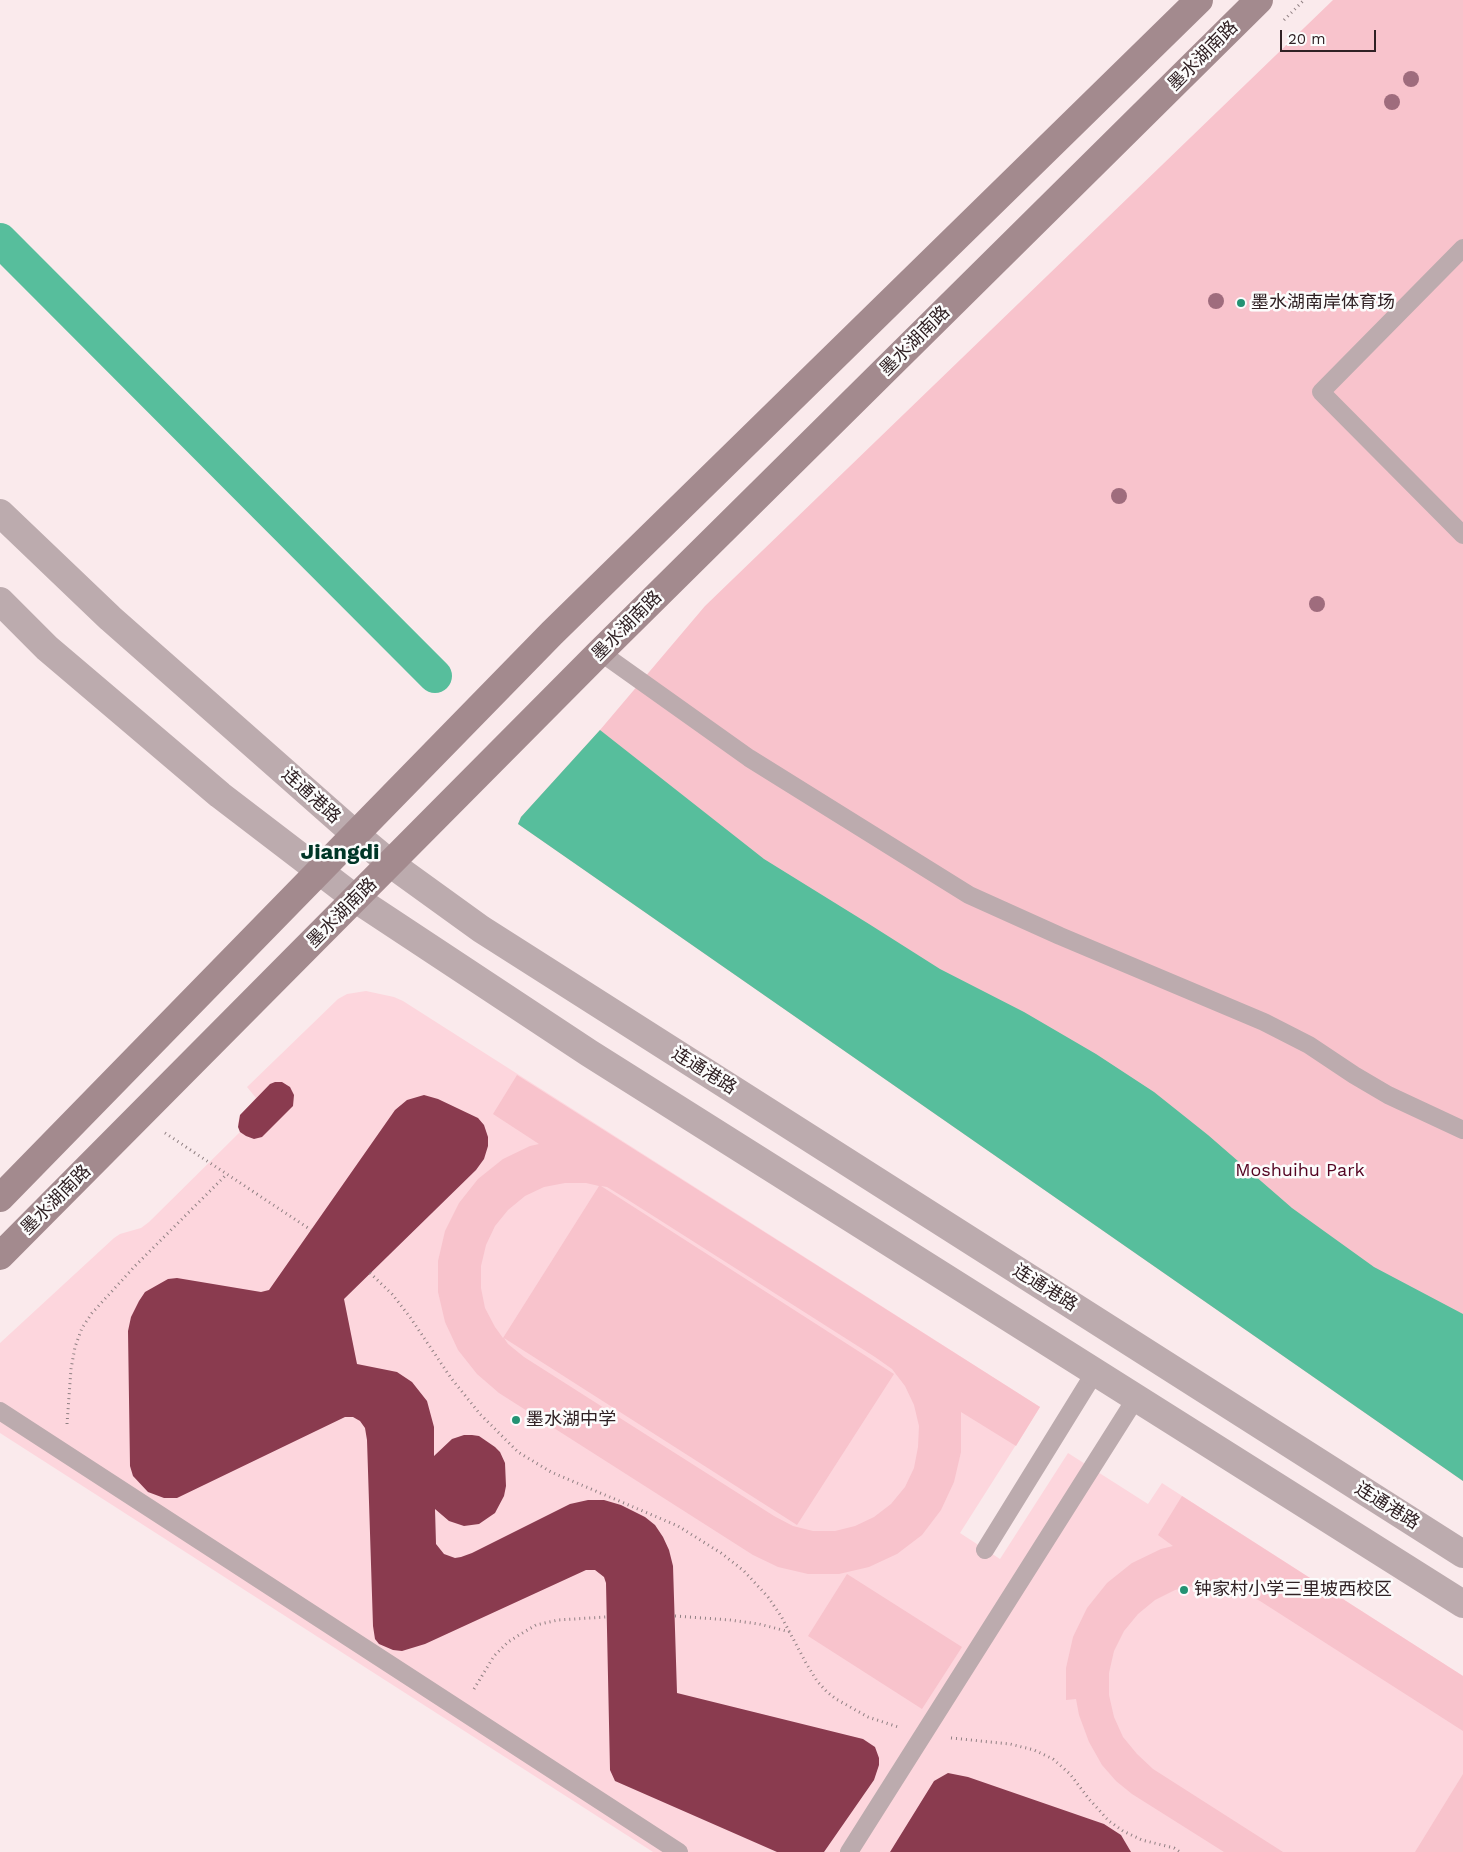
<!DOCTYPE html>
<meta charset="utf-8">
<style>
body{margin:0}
#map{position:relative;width:1463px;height:1852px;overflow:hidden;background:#faeaec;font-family:"Work Sans",sans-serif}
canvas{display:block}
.scale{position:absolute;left:1280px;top:30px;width:96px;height:22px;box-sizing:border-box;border:2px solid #302124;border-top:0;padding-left:6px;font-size:15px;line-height:18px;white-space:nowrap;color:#302124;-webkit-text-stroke:4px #fcfcfc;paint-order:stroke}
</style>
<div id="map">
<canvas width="1463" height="1852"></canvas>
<div class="scale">20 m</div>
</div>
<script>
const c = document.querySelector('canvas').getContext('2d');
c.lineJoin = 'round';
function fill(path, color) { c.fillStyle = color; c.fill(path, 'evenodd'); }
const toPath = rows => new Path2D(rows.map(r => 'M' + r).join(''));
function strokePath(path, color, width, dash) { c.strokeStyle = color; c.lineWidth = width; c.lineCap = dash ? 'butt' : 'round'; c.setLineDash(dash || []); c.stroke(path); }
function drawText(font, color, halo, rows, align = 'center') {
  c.font = font + ' "Work Sans","Noto Sans SC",sans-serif'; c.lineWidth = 5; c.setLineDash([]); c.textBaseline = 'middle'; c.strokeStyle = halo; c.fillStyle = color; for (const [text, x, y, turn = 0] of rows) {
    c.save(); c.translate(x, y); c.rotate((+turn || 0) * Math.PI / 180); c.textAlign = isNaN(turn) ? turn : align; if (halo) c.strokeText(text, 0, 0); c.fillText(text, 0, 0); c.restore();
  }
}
fill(toPath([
 [366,991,394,997,403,1001,1040,1407,960,1533,1000,1559,1068,1453,1148,1504,1162,1483,1463,1676,1463,1852,653,1852,0,1433,0,1343,114,1238,120,1234,141,1228,149,1222,240,1132,238,1123,240,1115,256,1098,247,1087,338,999,347,994]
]), '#fdd6dd');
fill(toPath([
 [1333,0,1463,0,1463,1481,518,824,521,817,600,730,705,606],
 [517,1075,1040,1407,1016,1446,961,1412,961,1452,954,1482,941,1510,922,1535,897,1554,869,1567,839,1574,808,1574,778,1567,753,1555,499,1393,477,1374,458,1350,445,1322,438,1292,438,1261,445,1231,459,1203,478,1179,503,1159,530,1146,539,1144,493,1114],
 [565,1183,586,1183,599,1186,503,1338,495,1327,485,1308,481,1288,481,1266,486,1245,495,1226,508,1210,525,1196,544,1187],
 [601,1186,607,1187,625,1198,875,1357,892,1369,905,1386,914,1405,919,1426,918,1447,914,1468,905,1487,891,1504,874,1517,855,1526,835,1531,813,1531,793,1526,774,1516,524,1357,508,1344,504,1338,797,1525,894,1374],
 [1182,1496,1463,1676,1463,1731,1260,1601,1241,1591,1219,1585,1197,1585,1175,1590,1155,1600,1138,1614,1124,1631,1114,1651,1109,1673,1109,1695,1114,1717,1123,1737,1137,1754,1153,1769,1283,1852,1224,1852,1132,1794,1116,1781,1102,1765,1089,1742,1079,1715,1076,1699,1066,1700,1066,1668,1073,1637,1087,1608,1107,1583,1132,1563,1161,1549,1173,1546,1158,1535],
 [847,1574,962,1647,922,1709,808,1636],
 [1463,1774,1463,1852,1415,1852]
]), '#f8c3cc');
fill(toPath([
 [600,730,764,859,869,924,940,969,1024,1012,1096,1054,1154,1092,1208,1135,1292,1208,1374,1267,1463,1314,1463,1481,518,824,521,817]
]), '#57be9c');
strokePath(toPath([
 [0,240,435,676]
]), '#57be9c', 34);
fill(toPath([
 [275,1082,282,1082,290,1087,294,1095,293,1106,262,1137,254,1139,246,1136,240,1132,238,1127,240,1115,270,1084],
 [424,1095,438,1099,478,1118,484,1125,488,1137,488,1146,484,1159,476,1170,344,1299,357,1364,397,1372,412,1382,427,1401,434,1427,434,1456,452,1439,464,1435,472,1435,479,1436,495,1447,500,1452,505,1463,506,1486,504,1496,495,1513,479,1524,464,1526,449,1521,435,1509,436,1544,444,1554,455,1558,461,1557,472,1553,570,1504,588,1500,604,1500,621,1505,645,1517,655,1525,663,1537,669,1550,673,1566,677,1693,863,1739,875,1747,879,1758,879,1765,874,1780,824,1852,777,1852,615,1781,610,1770,606,1583,604,1577,595,1570,586,1570,425,1644,402,1651,393,1650,379,1644,375,1639,373,1626,367,1440,365,1428,360,1421,353,1417,345,1417,177,1498,164,1498,148,1492,133,1476,130,1466,128,1331,131,1317,139,1301,145,1292,168,1279,177,1278,261,1292,269,1290,395,1110,407,1100],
 [948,1773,968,1777,1104,1824,1121,1835,1131,1852,890,1852,934,1781]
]), '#8a3b4f');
strokePath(toPath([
 [1284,20,1304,0],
 [165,1133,311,1230],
 [370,1273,392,1294,410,1317,451,1378,480,1414,518,1452,551,1472,678,1526,721,1553,744,1571,768,1597,781,1616,806,1663,817,1681,827,1692,836,1699,868,1717,898,1727],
 [67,1424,71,1369,75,1347,82,1328,92,1313,135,1266,227,1174],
 [675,1616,730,1620,759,1624,790,1632],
 [474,1689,494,1656,508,1642,524,1632,536,1625,558,1620,606,1617],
 [951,1738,1010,1744,1034,1750,1053,1759,1070,1774,1089,1799,1109,1821,1123,1831,1142,1840,1174,1848,1180,1852]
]), '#908083', 3, [1, 4]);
strokePath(toPath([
 [1463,248,1321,392,1463,535],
 [600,652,749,758,969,895,1060,936,1264,1022,1309,1045,1354,1075,1388,1095,1463,1130],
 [0,1411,679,1852],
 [985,1550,1095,1372],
 [849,1852,1136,1398]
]), '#bcabae', 18);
strokePath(toPath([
 [0,513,110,618,355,834,391,864,481,929,1463,1554],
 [0,601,47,648,220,795,356,899,589,1053,1463,1604]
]), '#bcabae', 28);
strokePath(toPath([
 [0,1198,552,633,1199,0],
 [0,1256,600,652,1259,0]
]), '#a38a8e', 28);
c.fillStyle = '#9f6c7d';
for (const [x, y] of [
 [1411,79],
 [1392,102],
 [1216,301],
 [1119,496],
 [1317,604]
]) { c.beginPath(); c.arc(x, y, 8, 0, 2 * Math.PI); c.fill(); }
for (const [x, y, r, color] of [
 [1241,303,5,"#249273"],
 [516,1420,5,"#249273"],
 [1184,1590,5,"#249273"]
]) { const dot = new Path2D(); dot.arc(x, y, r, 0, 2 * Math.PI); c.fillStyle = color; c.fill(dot); strokePath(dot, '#fcfcfc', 2); }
drawText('18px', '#302124', '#fcfcfc', [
 ["墨水湖南路",1203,56,-45],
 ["墨水湖南路",915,341,-45],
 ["墨水湖南路",627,626,-45],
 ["连通港路",311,796,42],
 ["墨水湖南路",342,913,-45],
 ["连通港路",704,1071,32],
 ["墨水湖南路",56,1200,-45],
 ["连通港路",1045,1288,32],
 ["连通港路",1387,1506,32]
]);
drawText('18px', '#302124', '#fcfcfc', [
 ["墨水湖南岸体育场",1251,303],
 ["墨水湖中学",526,1420],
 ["钟家村小学三里坡西校区",1194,1590]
], 'left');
drawText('18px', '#540422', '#fcfcfc', [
 ["Moshuihu Park",1300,1171]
]);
drawText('bold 22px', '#003627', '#fcfcfc', [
 ["Jiangdi",340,853]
]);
</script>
